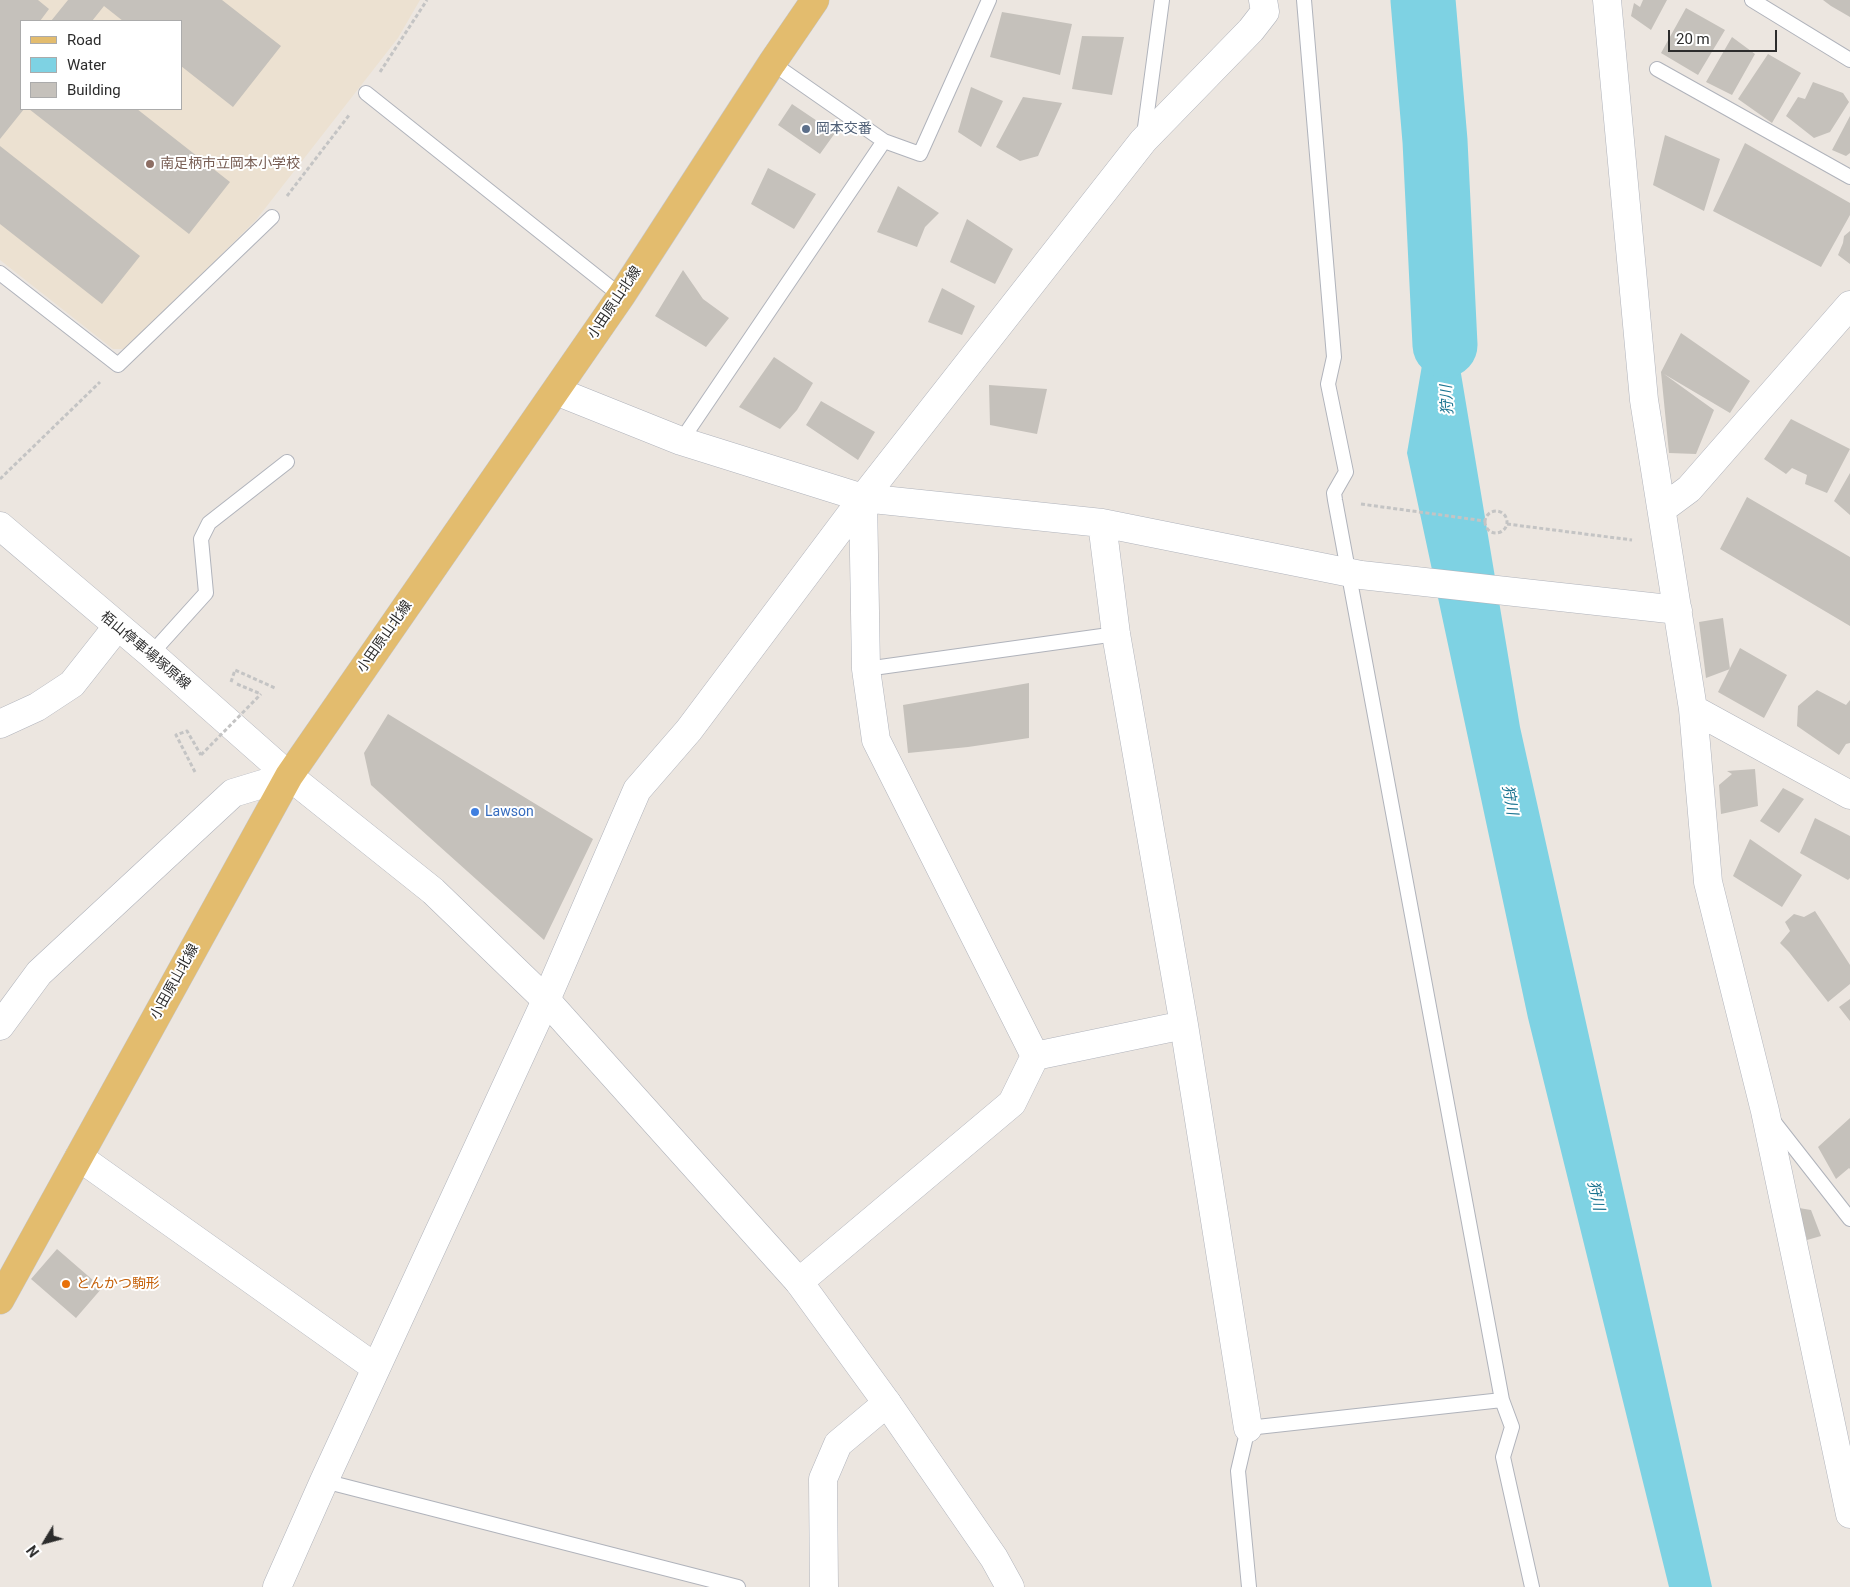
<!DOCTYPE html>
<meta charset="utf-8">
<style>
body{margin:0}
#map{position:relative;width:1850px;height:1587px;overflow:hidden;background:#ece6e0;font-family:Roboto,sans-serif}
canvas{display:block}
.legend{position:absolute;left:20px;top:20px;width:162px;height:90px;box-sizing:border-box;background:#fff;border:1px solid #ababab;margin:0;padding:6px 9px;list-style:none;font-size:15px;color:#2c2c2c}
.legend li{display:flex;align-items:center;gap:10px;height:25px}
.legend b{width:25px;border:1px solid #ababab}
.north{position:absolute;left:20px;top:1517px;width:50px;height:50px;-webkit-text-stroke:4px #fff;paint-order:stroke;rotate:233deg;font-size:14px;font-weight:700;line-height:20px;text-align:center;color:#2c2c2c}
.north::after{content:'';display:block;margin:auto;width:18px;height:22px;background:#2c2c2c;clip-path:polygon(50% 0,100% 100%,50% 72%,0 100%)}
.scale{position:absolute;left:1668px;top:30px;width:109px;height:22px;box-sizing:border-box;border:2px solid #2c2c2c;border-top:0;padding-left:6px;font-size:15px;line-height:18px;white-space:nowrap;color:#2c2c2c;-webkit-text-stroke:4px #fff;paint-order:stroke}
</style>
<div id="map">
<canvas width="1850" height="1587"></canvas>
<ul class="legend">
<li><b style="height:6px;background:#e3bc6e"></b>Road</li>
<li><b style="height:14px;background:#7ed2e3"></b>Water</li>
<li><b style="height:14px;background:#c5c1bb"></b>Building</li>
</ul>
<div class="north">N</div>
<div class="scale">20 m</div>
</div>
<script>
const c = document.querySelector('canvas').getContext('2d');
c.lineJoin = 'round';
function fill(path, color) { c.fillStyle = color; c.fill(path, 'evenodd'); }
const toPath = rows => new Path2D(rows.map(r => 'M' + r).join(''));
function strokePath(path, color, width, dash) { c.strokeStyle = color; c.lineWidth = width; c.lineCap = dash ? 'butt' : 'round'; c.setLineDash(dash || []); c.stroke(path); }
function drawText(font, color, halo, rows, align = 'center') {
  c.font = font + ' Roboto,"Noto Sans JP",sans-serif'; c.lineWidth = 4; c.setLineDash([]); c.textBaseline = 'middle'; c.strokeStyle = halo; c.fillStyle = color; for (const [text, x, y, turn = 0] of rows) {
    c.save(); c.translate(x, y); c.rotate((+turn || 0) * Math.PI / 180); c.textAlign = isNaN(turn) ? turn : align; if (halo) c.strokeText(text, 0, 0); c.fillText(text, 0, 0); c.restore();
  }
}
fill(toPath([
 [0,0,420,0,398,38,256,220,127,349,113,349,0,260],
 [21,21,181,21,181,109,21,109]
]), '#ece1d1');
fill(toPath([
 [1412,0,1450,0,1435,141],
 [1441,254,1520,727,1712,1587,1669,1587,1528,1018,1407,453]
]), '#7ed2e3');
strokePath(toPath([
 [1423,0,1435,141,1445,345]
]), '#7ed2e3', 65);
fill(toPath([
 [0,0,38,0,49,9,40,21,21,21,21,109,24,109,0,139],
 [68,0,222,0,281,46,233,107,181,66,181,21,123,21,104,6,92,21,51,21],
 [1643,0,1667,0,1651,30,1631,16,1634,3,1640,7],
 [1823,0,1850,0,1850,17,1831,6],
 [1686,8,1725,30,1698,75,1661,53],
 [1002,12,1072,24,1060,75,990,57],
 [1082,36,1124,37,1112,95,1072,89],
 [1732,37,1755,54,1732,95,1706,82],
 [1768,54,1801,73,1772,123,1738,99],
 [1813,82,1843,93,1849,102,1830,132,1814,138,1786,116,1798,97,1805,99],
 [971,87,1003,101,981,147,958,132],
 [1023,97,1062,103,1038,156,1020,161,996,147],
 [792,104,835,133,820,154,778,125],
 [29,109,137,109,230,182,189,234],
 [1850,116,1850,153,1846,156,1832,150],
 [1665,135,1720,159,1704,211,1653,185],
 [1745,143,1850,203,1850,215,1821,267,1713,211],
 [0,146,140,256,102,304,0,224],
 [768,168,816,194,794,229,751,204],
 [898,186,939,213,925,227,917,247,877,232],
 [967,219,1013,249,995,284,950,262],
 [1850,231,1850,264,1838,255,1843,243,1844,236],
 [683,270,703,299,729,318,706,347,655,316],
 [942,288,975,306,962,335,928,322],
 [1681,333,1750,381,1730,413,1664,374,1714,410,1696,454,1669,453,1661,372],
 [774,357,813,383,797,410,780,429,739,407],
 [989,385,1047,389,1037,434,990,425],
 [821,401,875,432,858,460,806,425],
 [1791,419,1850,449,1827,493,1805,484,1807,475,1792,468,1786,474,1764,459],
 [1850,473,1850,515,1834,501],
 [1747,497,1850,557,1850,626,1720,549],
 [1723,618,1730,669,1706,678,1699,622],
 [1740,648,1787,675,1764,718,1718,692],
 [1029,683,1029,738,968,747,908,753,903,705],
 [1817,690,1846,705,1850,700,1850,743,1846,744,1839,755,1797,726,1798,706],
 [388,714,593,839,544,940,371,785,364,753],
 [1755,769,1758,806,1721,814,1719,785,1732,774,1727,771],
 [1783,788,1804,799,1779,833,1760,821],
 [1815,818,1850,836,1850,878,1848,880,1800,853],
 [1750,839,1802,875,1782,907,1733,876],
 [1815,911,1850,965,1850,984,1828,1002,1789,952,1780,943,1790,931,1785,922,1794,914,1804,917],
 [1850,999,1850,1021,1839,1007],
 [1850,1118,1850,1169,1849,1168,1836,1179,1818,1147],
 [1799,1208,1811,1210,1821,1236,1807,1240],
 [57,1249,102,1288,76,1318,31,1279]
]), '#c5c1bb');
const service = toPath([
 [1304,0,1334,357,1328,384,1346,472,1334,493,1335,500,1502,1400,1512,1427,1503,1457,1532,1587],
 [1752,0,1850,60],
 [772,63,884,141,920,154,989,0],
 [1657,69,1850,177],
 [366,93,621,296],
 [1144,135,1162,0],
 [0,273,118,365,272,217],
 [681,441,884,141],
 [151,654,206,593,201,539,209,523,287,462],
 [866,669,1116,634],
 [1774,1122,1850,1219],
 [324,1481,738,1587],
 [1249,1587,1238,1471,1248,1428,1502,1400]
]);
const minor = toPath([
 [1607,0,1644,400,1693,709,1708,882,1765,1111,1850,1514],
 [556,391,681,441,863,498,1102,523,1361,575,1678,610],
 [1662,509,1689,489,1850,305],
 [1102,523,1116,634,1184,1025,1248,1428],
 [1693,709,1850,795],
 [0,724,37,707,72,684,117,627],
 [0,1026,39,973,233,793,289,776],
 [1035,1056,1184,1025],
 [79,1157,376,1368],
 [799,1282,1012,1103,1035,1056,876,740,866,669,863,498],
 [277,1587,324,1481,546,1000,637,790,689,730,863,498,1143,141,1251,30,1265,12,1263,0],
 [824,1587,823,1479,838,1444,887,1403]
]);
const tertiary = toPath([
 [289,776,433,891,546,1000,799,1282,887,1403,994,1558,1010,1587]
]);
const secondary = toPath([
 [0,526,151,654,289,776]
]);
const primary = toPath([
 [0,1300,289,776,621,296,772,63,815,0]
]);
strokePath(service, '#b0b3bb', 16);
strokePath(minor, '#b0b3bb', 29);
strokePath(tertiary, '#b0b3bb', 29);
strokePath(secondary, '#b0b3bb', 29);
strokePath(primary, '#c4c4c4', 29);
strokePath(toPath([
 [380,72,427,0],
 [287,196,350,114],
 [0,479,100,382],
 [1361,504,1485,521],
 '1485 522a11 11 0 1 1 22 0a11 11 0 1 1-22 0Z',
 [1507,524,1632,540],
 [231,682,235,670,275,688],
 [237,684,261,694],
 [195,772,176,735,187,731,201,755]
]), '#c4c4c4', 3, [4, 2.5]);
strokePath(service, '#fff', 14);
strokePath(minor, '#fff', 28);
strokePath(tertiary, '#fff', 28);
strokePath(secondary, '#fff', 28);
strokePath(primary, '#e3bc6e', 28);
strokePath(toPath([
 [201,755,261,694]
]), '#c4c4c4', 3, [4, 2.5]);
for (const [x, y, r, color] of [
 [806,129,5,"#5c6f8a"],
 [150,164,5,"#8d6e63"],
 [475,812,5,"#3f7fe0"],
 [66,1284,5,"#e8710a"]
]) { const dot = new Path2D(); dot.arc(x, y, r, 0, 2 * Math.PI); c.fillStyle = color; c.fill(dot); strokePath(dot, '#fff', 2); }
drawText('14px', '#4e5e75', '#fff', [
 ["岡本交番",816,129]
], 'left');
drawText('14px', '#785e54', '#fff', [
 ["南足柄市立岡本小学校",160,164]
], 'left');
drawText('14px', '#2c2c2c', '#fff', [
 ["小田原山北線",615,303,-56],
 ["小田原山北線",385,637,-55],
 ["栢山停車場塚原線",145,651,40],
 ["小田原山北線",175,982,-61]
]);
drawText('14px', '#366cbe', '#fff', [
 ["Lawson",485,812]
], 'left');
drawText('14px', '#c56008', '#fff', [
 ["とんかつ駒形",76,1284]
], 'left');
drawText('italic 15px', '#1b7491', '#fff', [
 ["狩川",1448,400,-93],
 ["狩川",1509,800,80],
 ["狩川",1595,1196,77]
]);
</script>
